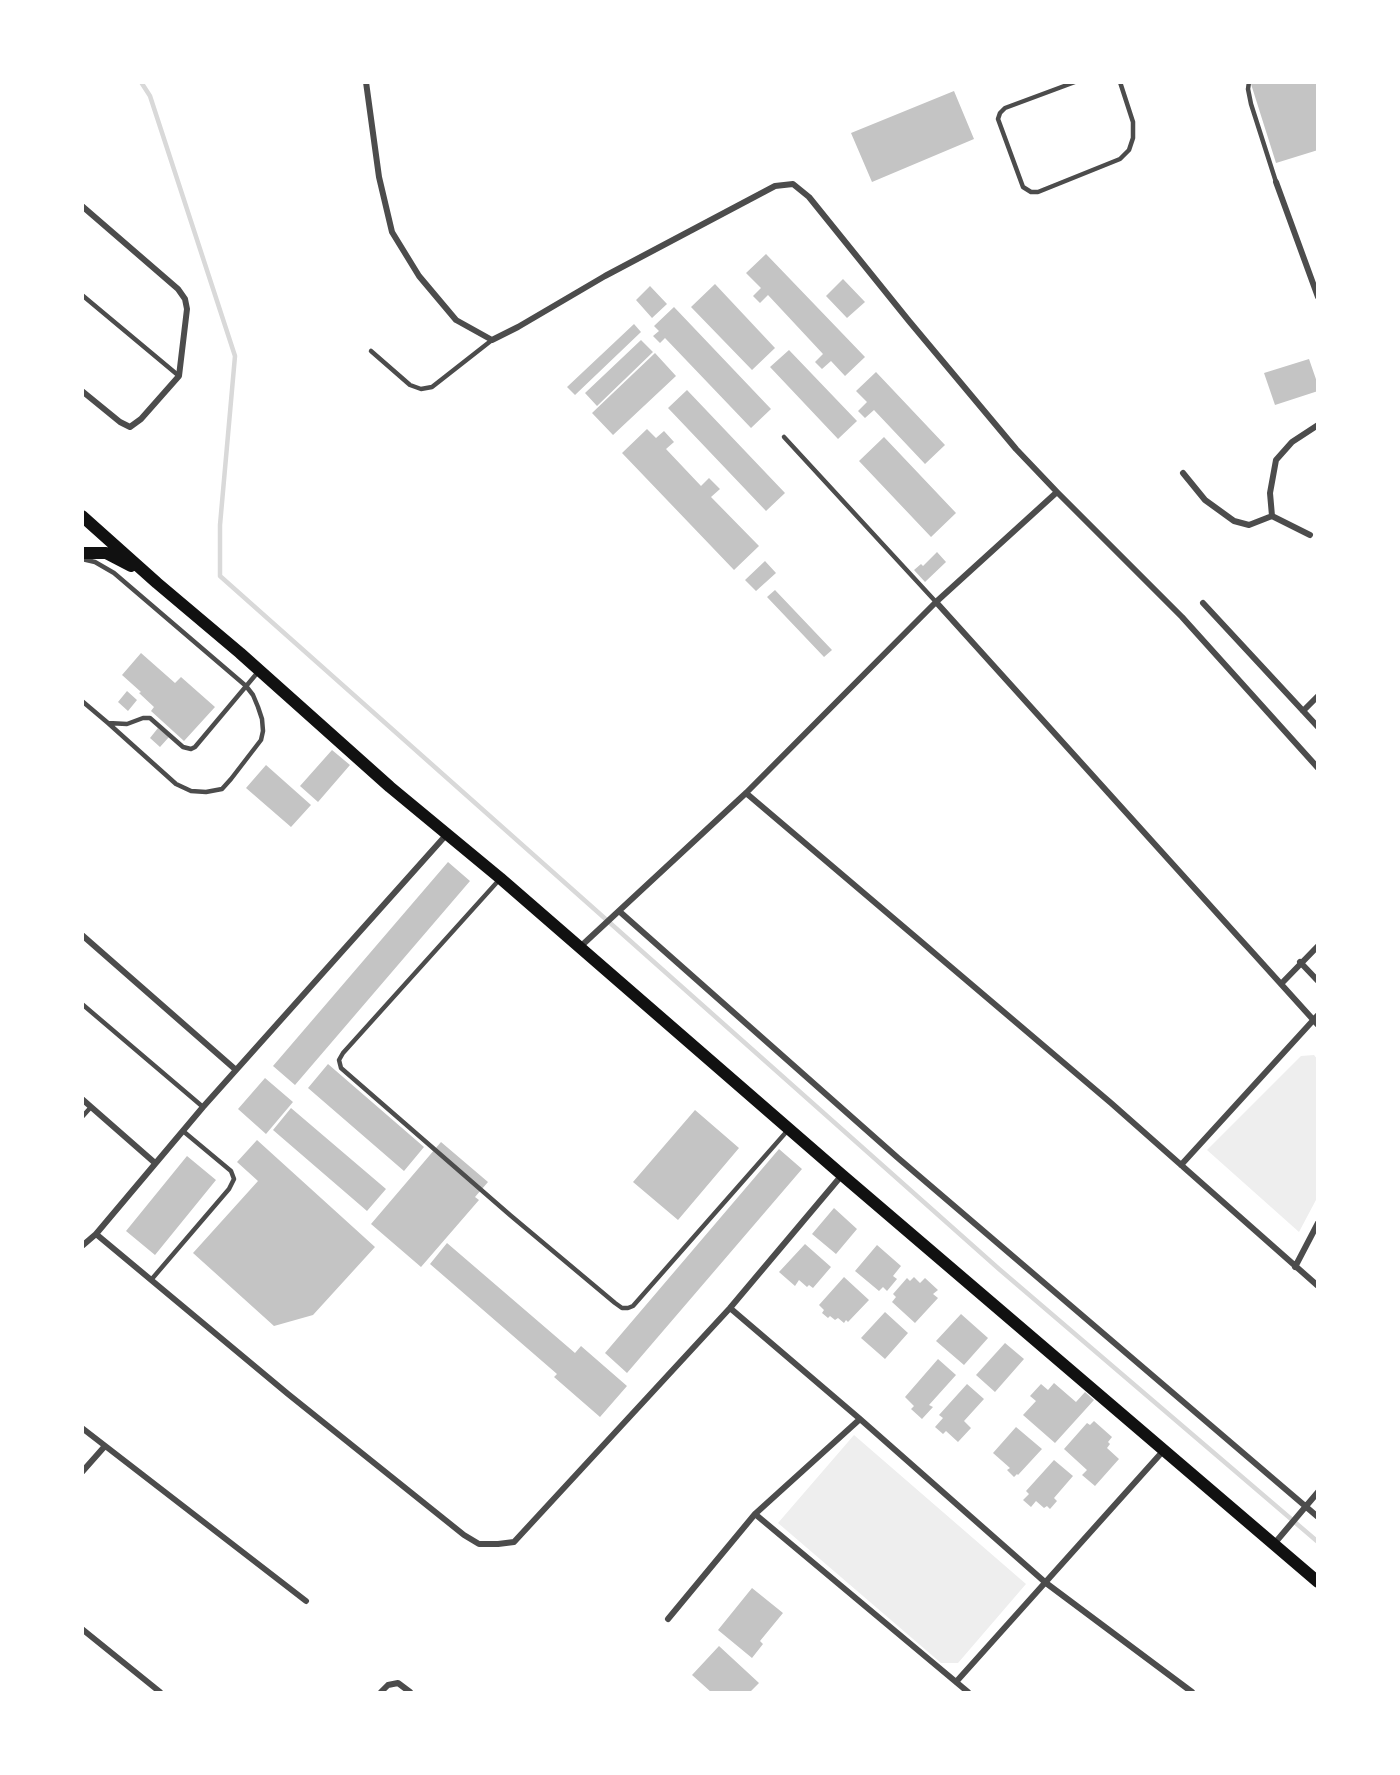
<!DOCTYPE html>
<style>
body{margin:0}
#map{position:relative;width:1400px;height:1775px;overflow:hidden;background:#fff;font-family:"PT Serif",serif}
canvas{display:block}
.frame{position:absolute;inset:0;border:84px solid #fff;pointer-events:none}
</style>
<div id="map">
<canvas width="1400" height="1775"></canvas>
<div class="frame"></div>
</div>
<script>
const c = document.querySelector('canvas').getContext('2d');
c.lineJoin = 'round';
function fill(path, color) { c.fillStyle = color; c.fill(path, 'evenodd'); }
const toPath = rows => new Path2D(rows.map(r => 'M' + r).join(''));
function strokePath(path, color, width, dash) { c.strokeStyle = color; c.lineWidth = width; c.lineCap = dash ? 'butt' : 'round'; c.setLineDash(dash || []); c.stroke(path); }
fill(toPath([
 [1314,1055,1318,1060,1317,1198,1299,1232,1207,1150,1301,1056],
 [854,1435,1026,1584,958,1663,941,1663,778,1523]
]), '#eee');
strokePath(toPath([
 [141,82,150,96,235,356,220,525,220,576,999,1269,1318,1542]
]), '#d9d9d9', 4.5);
fill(toPath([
 [1255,82,1318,82,1318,150,1276,163,1251,84],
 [954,91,974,139,872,182,851,133],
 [766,254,865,357,845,376,831,361,822,369,815,362,823,354,768,295,760,303,753,296,761,288,746,273],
 [843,279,865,302,847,318,826,296],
 [715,284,775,348,752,370,691,307],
 [650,286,667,304,652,318,636,300],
 [674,307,771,409,751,428,665,338,660,343,653,336,659,331,654,326],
 [634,324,641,332,575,395,567,387],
 [641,340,653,352,597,406,585,393],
 [789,350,857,421,838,439,770,367],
 [655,353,676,376,613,435,592,413],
 [1309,359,1318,385,1318,391,1275,405,1264,373],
 [876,372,945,445,925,464,874,410,865,418,858,411,867,402,856,391],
 [687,390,785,493,766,511,668,408],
 [647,429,656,438,664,431,674,442,666,449,701,486,709,478,720,489,711,497,759,546,734,570,622,453],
 [884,437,956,513,931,537,859,461],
 [937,552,946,562,925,582,914,570,921,564,923,566],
 [765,561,776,573,756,591,745,580],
 [775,590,832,650,824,657,767,597],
 [141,653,175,683,181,677,215,707,184,741,151,711,154,707,139,693,141,692,122,675],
 [127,691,137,700,128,711,118,702],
 [158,728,169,737,160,747,150,738],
 [332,750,350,765,318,802,300,786],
 [266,765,311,805,291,827,246,788],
 [448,862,470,881,295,1085,273,1066],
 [328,1064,424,1147,404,1171,308,1088],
 [265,1078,293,1102,266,1134,238,1109],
 [291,1108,386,1189,367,1211,273,1130],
 [695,1110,739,1148,678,1220,633,1182],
 [257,1140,375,1247,313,1315,274,1326,193,1253,258,1181,237,1162],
 [441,1142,488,1182,475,1197,479,1200,421,1267,371,1224],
 [779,1149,802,1169,627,1373,605,1353],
 [187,1156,216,1180,155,1255,126,1231],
 [834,1208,857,1229,836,1254,812,1234],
 [447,1243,575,1353,581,1346,627,1386,600,1417,554,1377,557,1374,430,1264],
 [805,1244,831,1267,813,1288,809,1285,807,1287,799,1280,795,1286,779,1272],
 [877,1245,901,1266,893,1276,897,1279,887,1291,883,1287,879,1291,855,1271],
 [844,1277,869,1300,848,1322,846,1320,844,1323,838,1318,835,1320,830,1316,828,1318,822,1313,824,1310,819,1305],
 [914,1277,920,1283,925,1278,938,1290,933,1294,938,1298,915,1323,892,1302,896,1297,893,1294,907,1278,910,1281],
 [885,1312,908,1333,885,1359,861,1338],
 [961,1314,988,1338,964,1365,936,1341],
 [1005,1343,1024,1359,995,1392,976,1375],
 [938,1359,956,1375,929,1405,933,1407,922,1419,911,1409,914,1406,905,1397],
 [1054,1383,1076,1402,1085,1392,1094,1400,1055,1443,1023,1415,1036,1401,1030,1396,1041,1384,1048,1390],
 [967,1384,984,1399,964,1421,971,1428,958,1442,946,1431,943,1434,935,1427,943,1418,939,1415],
 [1094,1421,1112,1437,1108,1442,1110,1444,1107,1448,1119,1459,1095,1486,1082,1475,1087,1470,1064,1449,1087,1423,1090,1425],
 [1016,1427,1042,1449,1018,1475,1017,1474,1014,1477,1007,1470,1010,1468,993,1453],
 [1054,1460,1073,1476,1054,1498,1057,1501,1050,1509,1047,1506,1044,1508,1036,1501,1031,1507,1023,1500,1029,1494,1026,1491],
 [752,1588,783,1613,760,1641,763,1644,752,1658,718,1630],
 [719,1646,759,1683,750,1692,711,1692,692,1675]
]), '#c4c4c4');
strokePath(toPath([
 [1075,82,1005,108,1000,113,998,119,1023,187,1031,192,1038,192,1120,159,1129,150,1133,138,1133,122,1120,82],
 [1249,82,1248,89,1251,104,1276,182],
 [82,295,179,376],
 [371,351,410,385,421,389,432,387,492,340],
 [784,437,936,602],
 [82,559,95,562,114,573,246,686,253,695,258,707,262,719,263,731,261,740,231,779,222,789,206,792,191,791,176,784,108,723],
 [82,701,108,723,127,724,143,718,150,718,183,747,191,749,195,747,258,672],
 [499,880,343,1053,339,1060,341,1068,510,1215,615,1303,622,1308,628,1308,633,1306,788,1130],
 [82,1004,203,1107],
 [82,1117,91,1107],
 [151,1280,229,1189,234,1179,231,1171,183,1131]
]), '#4c4c4c', 4.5);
strokePath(toPath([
 [366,82,379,177,392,232,419,276,456,320,492,340,518,327,605,276,775,186,793,184,809,197,909,321,1016,449,1057,492,1182,617,1318,768],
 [1276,182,1318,297],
 [82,206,178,289,185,299,187,309,179,376,141,419,130,427,120,422,82,391],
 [1183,473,1205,500,1234,521,1249,525,1272,516],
 [1310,535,1272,516,1270,493,1276,460,1292,442,1318,425],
 [936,602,1318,1025],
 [1203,603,1318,727],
 [1303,711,1318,696],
 [746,793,1111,1103,1318,1286],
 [619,911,898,1158,1318,1517],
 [82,935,236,1070],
 [580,947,746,793,936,602,1057,492],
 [1300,962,1318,981],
 [1281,984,1318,946],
 [82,1099,155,1163],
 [1181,1165,1318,1015],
 [96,1234,288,1394,464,1535,479,1544,498,1544,514,1542,730,1308,842,1175],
 [82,1246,96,1234,203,1107,447,834],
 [1295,1267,1318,1223],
 [730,1308,860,1419,1046,1583,1192,1692],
 [82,1428,306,1601],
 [82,1472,105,1446],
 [755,1514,968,1692],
 [1274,1544,1318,1492],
 [668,1619,755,1514,860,1419],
 [82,1629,160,1692],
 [956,1682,1164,1450],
 [381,1692,388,1685,398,1683,410,1692]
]), '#4c4c4c', 6);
strokePath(toPath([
 [82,516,157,583,240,653,390,787,500,878,842,1175,1318,1582],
 [82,553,106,553,131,566]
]), '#111', 12);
</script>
